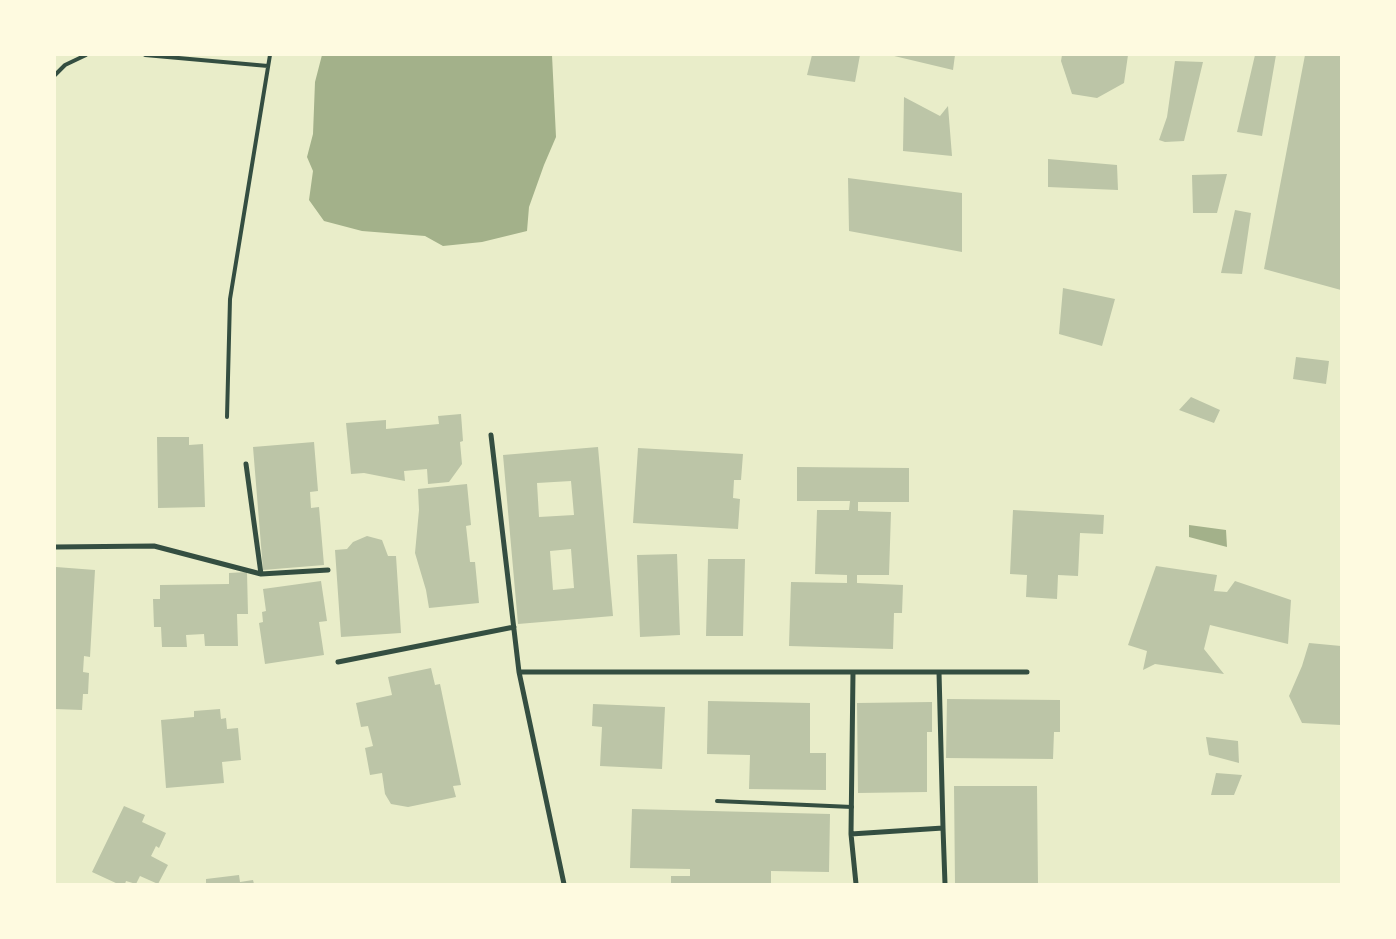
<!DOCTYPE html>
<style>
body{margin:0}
#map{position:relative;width:1396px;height:939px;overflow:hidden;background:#e9edc9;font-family:"Sofia Sans Condensed",sans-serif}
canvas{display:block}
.frame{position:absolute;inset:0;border:56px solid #fefae0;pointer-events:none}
</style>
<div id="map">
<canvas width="1396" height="939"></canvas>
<div class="frame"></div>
</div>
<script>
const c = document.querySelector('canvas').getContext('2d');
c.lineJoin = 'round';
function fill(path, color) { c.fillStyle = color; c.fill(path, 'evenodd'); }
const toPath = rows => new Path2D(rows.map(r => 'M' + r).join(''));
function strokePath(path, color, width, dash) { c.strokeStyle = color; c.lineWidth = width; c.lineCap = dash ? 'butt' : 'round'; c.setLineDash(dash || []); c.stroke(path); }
fill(toPath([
 [322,55,552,55,556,137,544,165,529,207,527,231,482,242,443,246,425,236,362,231,324,221,309,200,313,171,307,157,313,134,315,82],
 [1189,525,1226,530,1227,547,1189,537]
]), '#a3b18a');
fill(toPath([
 [812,55,860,55,855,82,807,75],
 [890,55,955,55,953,70],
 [1062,55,1128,55,1124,83,1097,98,1072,94,1061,61],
 [1255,55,1276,55,1262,136,1237,132],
 [1305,55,1341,55,1341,290,1264,269],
 [1175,61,1203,62,1184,141,1165,142,1159,140,1167,117],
 [904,97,940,116,948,106,952,156,903,151],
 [1048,159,1117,165,1118,190,1048,187],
 [1227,174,1217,213,1193,213,1192,175],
 [848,178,962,193,962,252,849,231],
 [1235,210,1251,213,1242,274,1221,273],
 [1063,288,1115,299,1102,346,1059,334],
 [1296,357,1329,361,1326,384,1293,379],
 [1191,397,1220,410,1214,423,1179,410],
 [461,414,463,441,460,442,462,464,449,482,428,484,427,469,404,471,405,481,364,473,351,474,346,423,386,420,386,429,439,424,438,416],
 [157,437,189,437,189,445,203,444,205,507,158,508],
 [314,442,318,491,310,492,311,508,319,507,324,565,263,570,253,447],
 [598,447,613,616,518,624,503,455],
 [571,481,574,515,539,517,537,483],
 [571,549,574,588,553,590,550,551],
 [638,448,743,454,741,480,734,480,733,498,740,499,738,529,633,523],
 [797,467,909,468,909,502,858,502,858,511,891,512,889,575,857,575,857,583,903,585,902,613,894,613,893,649,789,646,791,582,847,583,847,575,815,574,817,510,849,510,850,501,797,501],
 [467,484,471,525,466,526,470,562,475,562,479,603,429,608,426,590,415,553,419,510,418,489],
 [1013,510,1104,515,1103,534,1080,533,1078,576,1058,575,1057,599,1026,597,1027,575,1010,574],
 [367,536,382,540,388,556,396,556,401,633,341,637,335,550,347,549,353,542],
 [677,554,680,635,640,637,637,555],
 [708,559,745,559,743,636,706,636],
 [1156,566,1217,575,1214,591,1227,592,1235,581,1291,600,1288,644,1210,625,1204,649,1224,674,1155,664,1143,670,1147,651,1128,645],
 [56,567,95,570,90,657,84,656,83,672,89,673,88,694,83,694,82,710,55,709],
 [247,572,248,614,237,614,238,646,205,646,204,634,186,635,187,647,162,647,161,627,154,627,153,599,160,599,160,585,229,584,229,573],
 [321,581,327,621,319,622,324,655,265,664,259,623,263,622,262,612,266,611,263,589],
 [1309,643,1341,646,1341,725,1302,723,1289,696,1302,666],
 [431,668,435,685,440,684,461,785,453,786,456,797,408,807,391,804,385,794,382,773,370,775,365,748,373,746,368,726,361,727,356,703,392,695,388,677],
 [947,699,1060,700,1060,732,1054,732,1053,759,946,758],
 [708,701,810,703,810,753,826,753,826,790,749,789,750,755,707,754],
 [932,702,932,732,927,732,927,792,858,793,857,703],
 [593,704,665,707,662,769,600,766,602,727,592,726],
 [220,709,221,719,226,718,227,729,238,728,241,760,222,762,224,783,166,788,161,720,194,717,194,711],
 [1206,737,1238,741,1239,763,1209,755],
 [1216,773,1242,775,1234,795,1211,795],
 [954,786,1037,786,1038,884,955,884],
 [124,806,145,815,142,822,166,833,159,848,156,846,151,856,168,865,158,884,140,876,136,884,126,881,125,884,118,884,92,872],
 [632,809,830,814,829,872,771,871,771,884,671,884,671,876,690,876,690,869,630,868],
 [239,875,240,882,253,880,254,884,206,884,206,879]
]), '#bcc5a7');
strokePath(toPath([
 [145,55,268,66],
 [55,75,65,65,86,55],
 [227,417,230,299,270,55],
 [717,801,852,807]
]), '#344e41', 4);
strokePath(toPath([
 [491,435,519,672],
 [246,464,261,574,328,570],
 [55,547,154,546,261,574],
 [338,662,514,627],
 [853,672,851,834,943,828,945,884],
 [939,672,943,828],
 [851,834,856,884],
 [564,884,519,672,1027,672]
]), '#344e41', 5);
</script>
